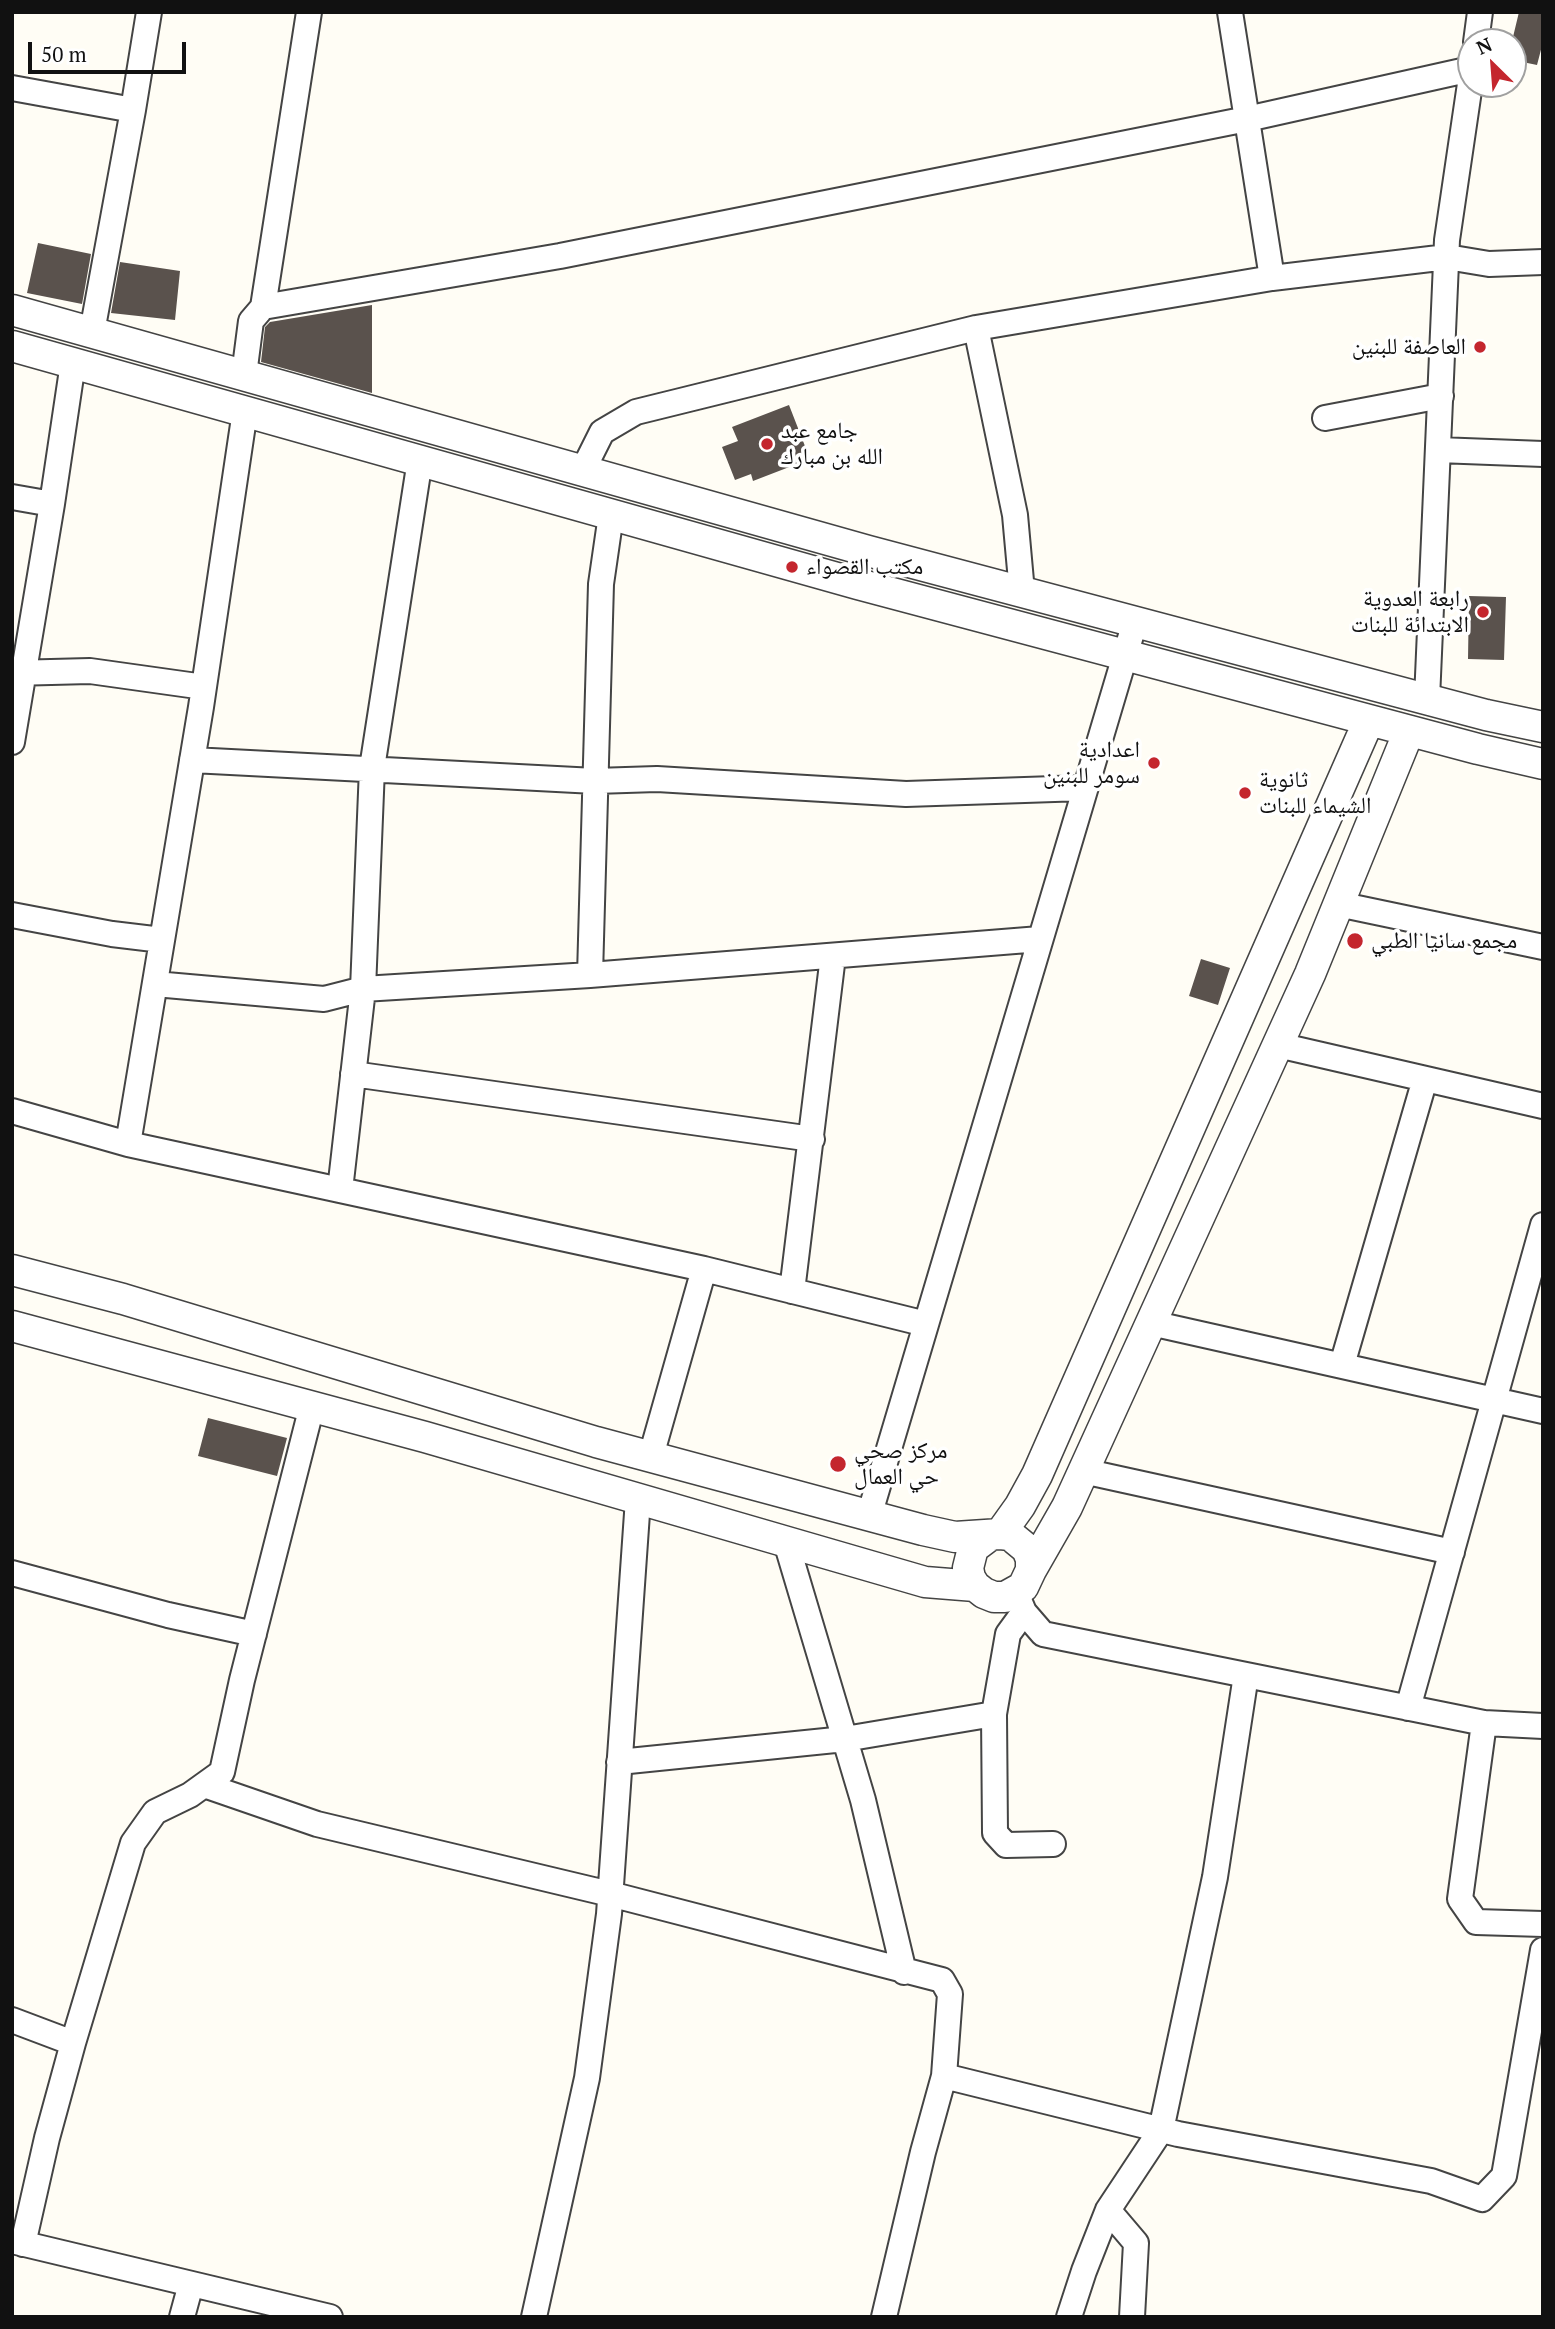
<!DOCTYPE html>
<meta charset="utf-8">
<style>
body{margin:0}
#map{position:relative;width:1555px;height:2329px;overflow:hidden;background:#fffdf5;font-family:"PT Serif",serif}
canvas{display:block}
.frame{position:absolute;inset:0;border:14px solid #111;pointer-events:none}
.north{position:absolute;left:1457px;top:28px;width:70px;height:70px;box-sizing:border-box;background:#fff;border:2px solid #a0a0a0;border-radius:50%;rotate:335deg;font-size:19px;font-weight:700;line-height:28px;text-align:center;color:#111}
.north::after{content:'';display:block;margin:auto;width:24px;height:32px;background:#c4262e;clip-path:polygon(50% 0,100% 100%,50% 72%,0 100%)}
.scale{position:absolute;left:28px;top:42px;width:158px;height:32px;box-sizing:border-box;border:4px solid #111;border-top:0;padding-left:9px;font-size:21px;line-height:24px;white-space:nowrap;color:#111;-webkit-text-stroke:5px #fff;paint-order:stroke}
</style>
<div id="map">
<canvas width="1555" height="2329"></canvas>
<div class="frame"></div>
<div class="north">N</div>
<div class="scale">50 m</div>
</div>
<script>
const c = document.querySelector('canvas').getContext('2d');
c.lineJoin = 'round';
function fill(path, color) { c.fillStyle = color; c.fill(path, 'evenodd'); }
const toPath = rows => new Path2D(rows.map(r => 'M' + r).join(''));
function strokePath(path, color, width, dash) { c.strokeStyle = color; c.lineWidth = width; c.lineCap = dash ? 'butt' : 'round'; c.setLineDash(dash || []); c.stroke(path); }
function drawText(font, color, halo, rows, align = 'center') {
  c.font = font + ' "PT Serif","Noto Naskh Arabic",serif'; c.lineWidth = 7; c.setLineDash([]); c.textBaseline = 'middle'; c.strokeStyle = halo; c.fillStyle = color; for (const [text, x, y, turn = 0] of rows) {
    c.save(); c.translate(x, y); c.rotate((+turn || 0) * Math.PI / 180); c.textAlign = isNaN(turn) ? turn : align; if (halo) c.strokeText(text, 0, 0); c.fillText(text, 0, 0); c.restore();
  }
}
fill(toPath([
 [1519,12,1543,12,1543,42,1537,65,1513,60,1513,37],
 [38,243,91,254,82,304,27,293],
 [120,262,180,271,175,320,111,313],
 [372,305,372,393,261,362,265,327,270,322],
 [789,405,810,459,753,481,751,474,735,480,722,447,738,441,732,427],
 [1469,596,1506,597,1504,660,1468,659],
 [1201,959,1230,968,1218,1005,1189,996],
 [208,1418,287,1438,277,1476,198,1456]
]), '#5a524d');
const minor = toPath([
 [1230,12,1272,278],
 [1476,42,1480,12],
 [12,88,133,110],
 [263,307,560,256,1247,119,1471,69],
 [976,328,1015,515,1022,592],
 [92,332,133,110,149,12],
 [244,375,251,321,263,307,309,12],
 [1325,418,1441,396],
 [1438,450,1543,454],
 [583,470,602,432,636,412,976,328,1272,278,1447,257,1489,264,1543,262],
 [12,497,52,504],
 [12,673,90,671,204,687],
 [1427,699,1447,240,1471,77],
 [12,742,52,504,73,363],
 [192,760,595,781,657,779,906,794,1084,788],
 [1338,904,1543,947],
 [12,915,112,934,162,940],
 [590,975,601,584,611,515],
 [155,984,324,999,363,989,590,975,1040,939],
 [1278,1045,1543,1106],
 [353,1074,812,1139],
 [12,1111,128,1144,704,1269,926,1324],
 [128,1144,201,707,245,411],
 [340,1190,363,989,372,768,420,460],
 [792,1291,833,956],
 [1151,1323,1543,1411],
 [1342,1365,1425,1079],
 [651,1456,704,1269],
 [1083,1471,1452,1552],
 [869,1516,1135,622],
 [786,1542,863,1800,904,1972],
 [12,1573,168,1615,254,1634],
 [1016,1593,1024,1612,1043,1634,1484,1723,1543,1726],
 [1408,1708,1543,1225],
 [994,1714,995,1833,1006,1845,1053,1844],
 [1484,1723,1460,1899,1476,1922,1543,1924],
 [619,1762,845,1739,994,1714,1008,1634,1024,1612],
 [204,1785,317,1824,610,1894,942,1980,950,1994,944,2076,923,2152,884,2317],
 [12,2020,73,2043],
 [944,2076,1178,2134,1431,2181,1482,2199,1504,2176,1543,1950],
 [1108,2210,1136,2243,1132,2317],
 [12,2241,330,2317],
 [23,2244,47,2138,73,2043,133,1843,155,1812,190,1795,222,1772,242,1680,312,1406],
 [182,2317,191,2284],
 [534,2317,587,2078,609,1914,638,1499],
 [1069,2317,1084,2271,1108,2210,1161,2130,1215,1877,1246,1675]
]);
const tertiary = toPath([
 [12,310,868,551,1486,715,1543,727],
 [12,346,858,584,1478,749,1543,764],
 [12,1270,123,1299,596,1442,923,1530,955,1537,1000,1534,1010,1535,1027,1549,1031,1559,1031,1570,1023,1587,1005,1597,994,1597,984,1593,975,1586,970,1578,968,1568,973,1548,989,1536],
 [12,1326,425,1437,925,1582,975,1586],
 [1000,1534,1020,1506,1037,1475,1369,720],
 [1031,1570,1067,1507,1310,974,1409,731]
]);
strokePath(minor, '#444', 28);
strokePath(tertiary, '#444', 33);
strokePath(minor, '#fff', 24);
strokePath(tertiary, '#fff', 30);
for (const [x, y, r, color] of [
 [1480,347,7,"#c4262e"],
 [767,444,7,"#c4262e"],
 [792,567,7,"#c4262e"],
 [1483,612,7,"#c4262e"],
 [1154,763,7,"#c4262e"],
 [1245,793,7,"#c4262e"],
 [1355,941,9,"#c4262e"],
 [838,1464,9,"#c4262e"]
]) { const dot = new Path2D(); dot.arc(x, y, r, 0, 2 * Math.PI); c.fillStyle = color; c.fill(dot); strokePath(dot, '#fff', 2.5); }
drawText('23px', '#111', '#fff', [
 ["العاصفة للبنين",1466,347,"right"],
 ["جامع عبد",781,431],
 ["الله بن مبارك",781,457],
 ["مكتب القصواء",806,567],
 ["رابعة العدوية",1469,599,"right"],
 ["الابتدائة للبنات",1469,625,"right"],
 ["اعدادية",1140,750,"right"],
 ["سومر للبنين",1140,776,"right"],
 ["ثانوية",1259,780],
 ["الشيماء للبنات",1259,806],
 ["مجمع سانيا الطبي",1371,941],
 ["مركز صحي",854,1451],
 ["حي العمال",854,1477]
], 'left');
</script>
